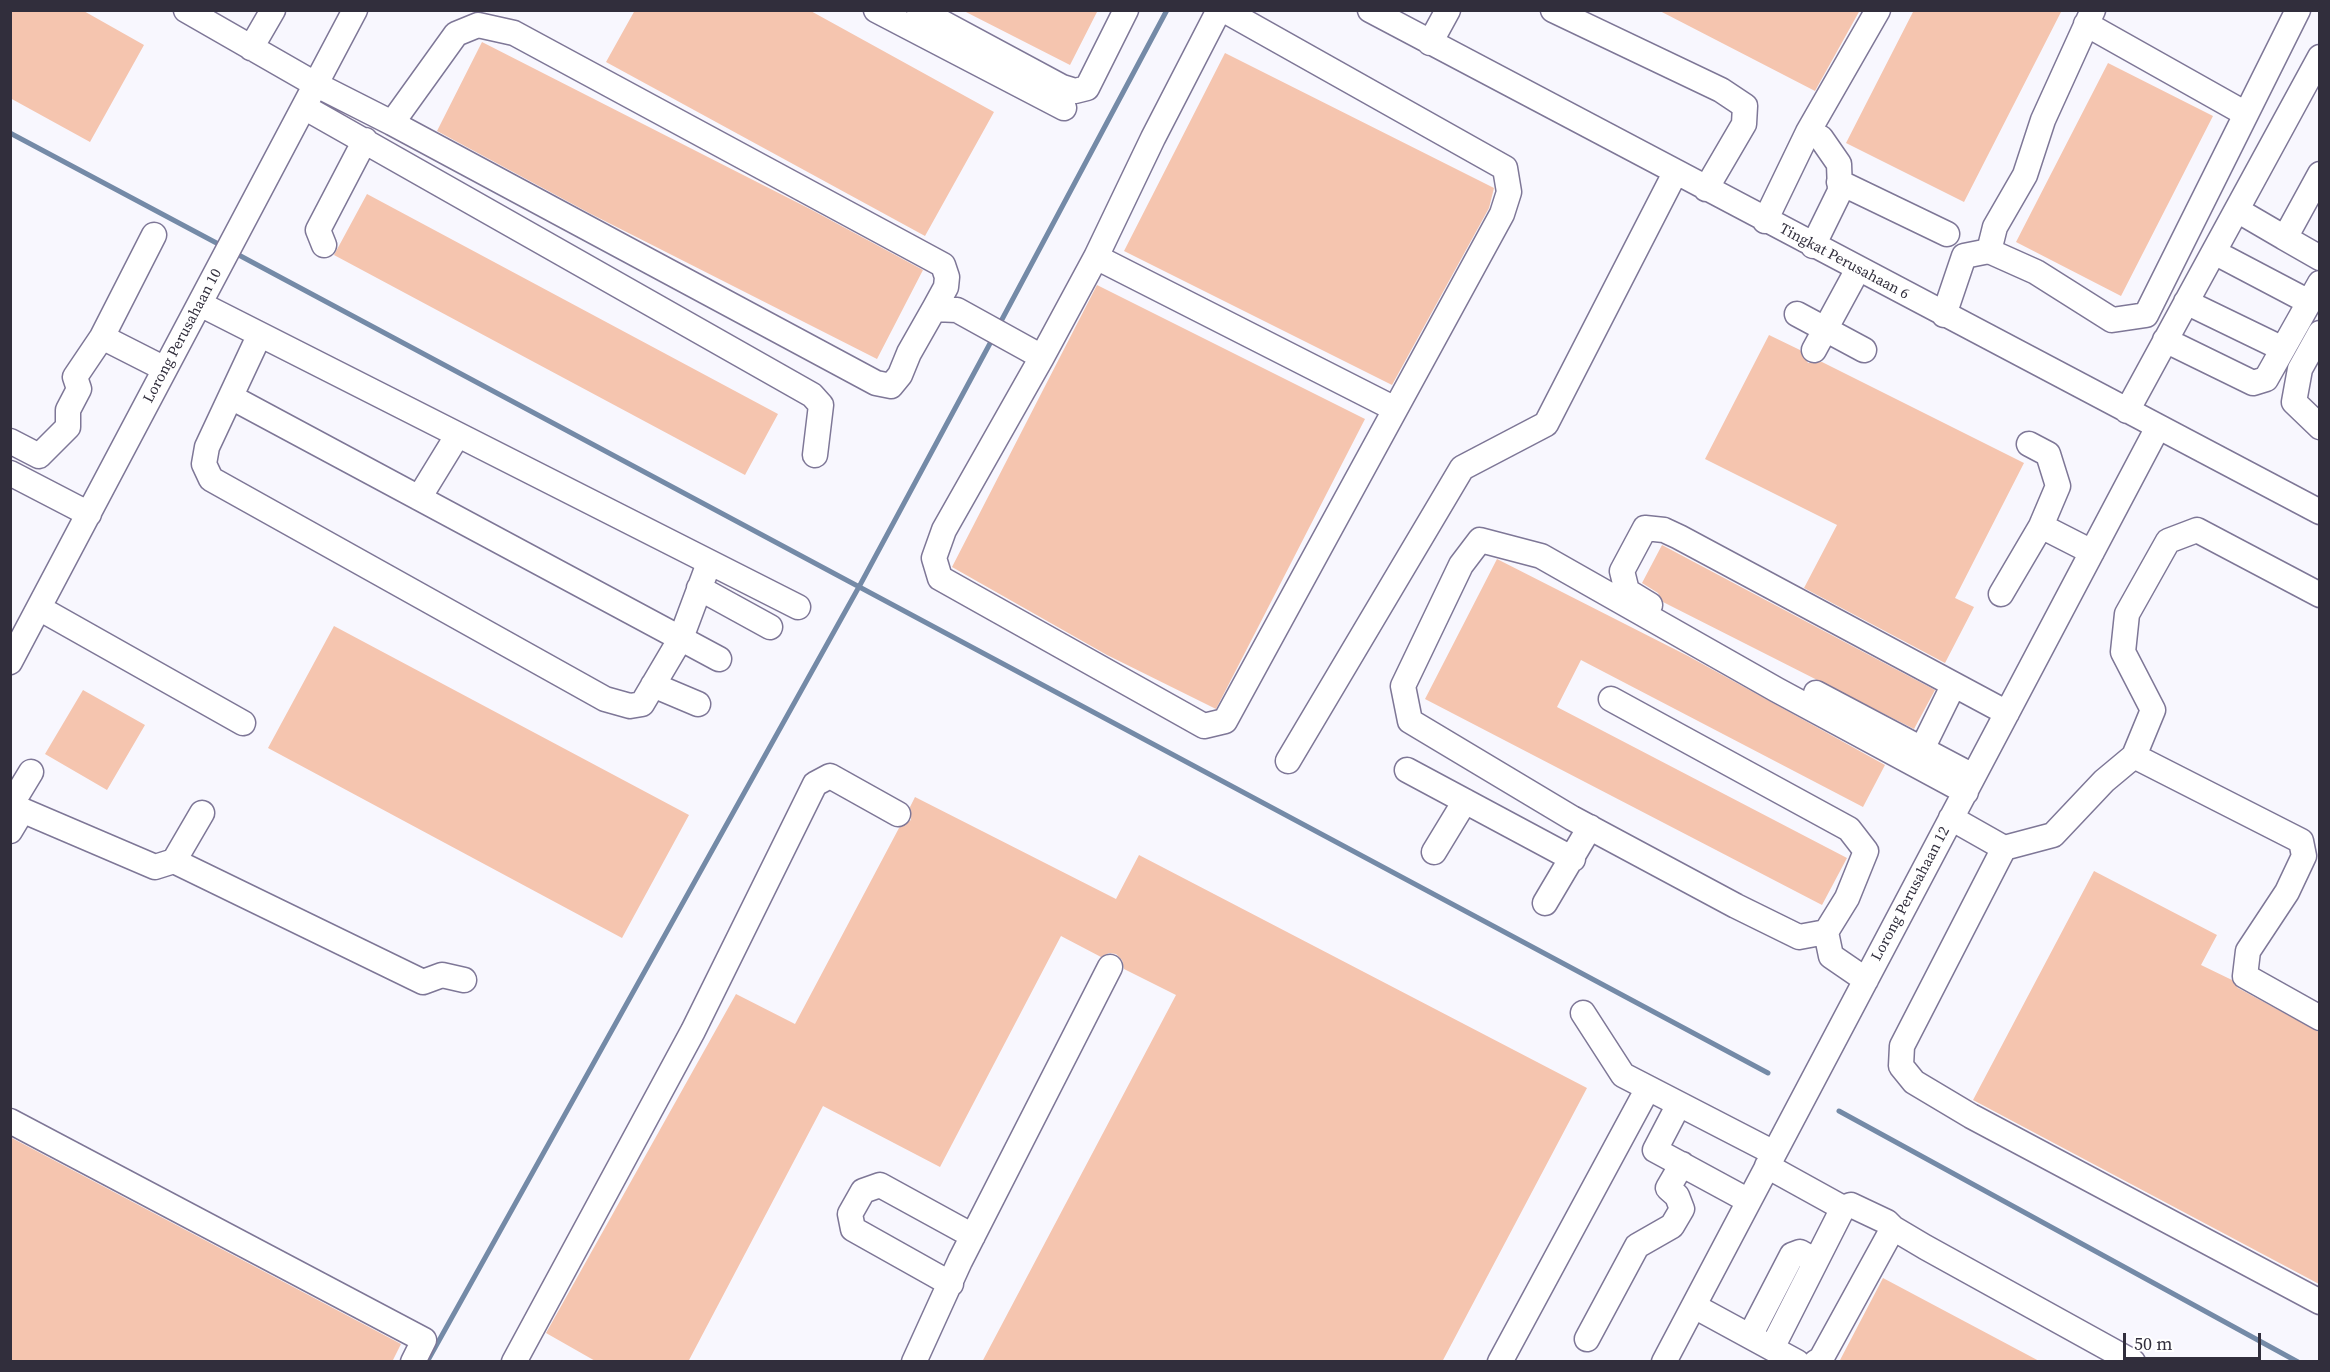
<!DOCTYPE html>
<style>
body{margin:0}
#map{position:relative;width:2330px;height:1372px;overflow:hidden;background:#f8f7fe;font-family:"Source Serif 4",serif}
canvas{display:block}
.frame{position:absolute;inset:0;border:12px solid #312e3c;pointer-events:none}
.scale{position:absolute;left:2123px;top:1333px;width:138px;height:27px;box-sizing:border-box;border:3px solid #312e3c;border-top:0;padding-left:8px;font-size:18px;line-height:21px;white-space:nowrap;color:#312e3c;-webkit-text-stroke:4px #fff;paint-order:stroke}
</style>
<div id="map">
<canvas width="2330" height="1372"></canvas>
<div class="frame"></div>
<div class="scale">50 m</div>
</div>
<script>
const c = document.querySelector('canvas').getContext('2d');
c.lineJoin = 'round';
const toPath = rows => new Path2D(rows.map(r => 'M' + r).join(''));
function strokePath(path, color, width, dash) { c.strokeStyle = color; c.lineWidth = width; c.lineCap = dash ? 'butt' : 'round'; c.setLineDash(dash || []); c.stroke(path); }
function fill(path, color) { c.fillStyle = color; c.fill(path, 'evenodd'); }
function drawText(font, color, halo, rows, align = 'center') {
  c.font = font + ' "Source Serif 4",serif'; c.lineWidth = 6; c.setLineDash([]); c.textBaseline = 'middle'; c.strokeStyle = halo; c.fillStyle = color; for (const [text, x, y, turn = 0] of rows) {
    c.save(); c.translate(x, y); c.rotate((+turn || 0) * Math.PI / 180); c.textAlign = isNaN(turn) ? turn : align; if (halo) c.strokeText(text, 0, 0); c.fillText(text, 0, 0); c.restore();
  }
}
strokePath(toPath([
 [10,133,224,247],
 [235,253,1768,1073],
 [999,325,1167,10],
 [1839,1111,2298,1362],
 [427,1362,860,585,994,336]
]), '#748aa7', 5);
fill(toPath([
 [10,10,82,10,144,45,90,142,10,98],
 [635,10,809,10,994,112,925,236,606,62],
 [962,10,1098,10,1070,65],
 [1658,10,1860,10,1815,91],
 [1914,10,2062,10,1964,202,1846,143],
 [482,42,810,209,923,270,877,359,591,214,437,131],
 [1225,53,1494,188,1489,208,1392,385,1124,251],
 [2108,63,2213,116,2121,296,2016,242],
 [367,194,778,414,745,475,334,255],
 [1097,285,1365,419,1216,709,1107,655,952,567],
 [1769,335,1800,350,1808,363,1822,362,2024,463,1955,598,1974,607,1945,663,1804,588,1837,525,1705,459],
 [1662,545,1935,690,1914,729,1663,602,1658,593,1642,583],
 [1497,559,1688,656,1885,765,1863,807,1581,660,1557,707,1847,858,1822,905,1425,699],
 [334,626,689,815,622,938,268,748],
 [83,690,145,725,107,790,45,754],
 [915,797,1116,899,1139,855,1587,1088,1442,1362,982,1362,1176,995,1124,969,1122,960,1116,954,1109,953,1101,957,1061,936,940,1167,823,1106,688,1362,597,1362,546,1333,736,994,795,1024,899,828,911,820,910,807],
 [2094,871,2217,935,2201,965,2232,980,2238,988,2319,1032,2319,1284,1973,1100],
 [10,1137,401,1344,392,1362,10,1362],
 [1883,1278,2041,1362,1839,1362]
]), '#f5c5af');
const minor = toPath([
 [186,10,315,84,392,123,456,34,478,25,514,33,943,265,947,277,946,287,934,309],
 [876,10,1064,108],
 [919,10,1062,87,1075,91,1087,88,1126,10],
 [1370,10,2320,512],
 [1553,10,1721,90,1745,106,1744,124,1706,189],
 [2086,24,2246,114],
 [1430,43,1448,10],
 [251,48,273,10],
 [304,107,812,395,821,405,815,455],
 [392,123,876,383,891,386,900,375,909,353,934,309,957,310,1042,357,944,530,934,558,940,578,1204,726,1225,721,1502,214,1509,192,1505,168,1224,10],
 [1839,182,1947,234],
 [2237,210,2285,238,2320,174],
 [1765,221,1808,132],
 [154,235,102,337,165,369],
 [2285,238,2320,258],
 [324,245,318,230,365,140],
 [1813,246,1840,191,1839,164,1821,138,1808,132,1878,10],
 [1989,251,1995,227,2025,175,2043,120,2093,10],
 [2214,252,2309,302],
 [1096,257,1395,409],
 [2186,302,2283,349],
 [200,304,798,607],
 [1797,314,1864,350],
 [1944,315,1964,256,1989,251,2036,272,2112,320,2146,315,2298,10],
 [2320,333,2300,369,2294,402,2320,427],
 [259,336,207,447,204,464,211,479,605,699,630,706,642,704,681,638,709,563],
 [2165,340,2253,383,2266,379,2320,283],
 [1814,350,1858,269],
 [1042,357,1096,257,1153,138,1219,10],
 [231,397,719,659],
 [2127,411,2320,57],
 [10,441,39,456,68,427,68,410,79,389,75,377,102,337],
 [2029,444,2048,454,2058,486,2041,526,2092,552],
 [10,473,89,514],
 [419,498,457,436],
 [699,588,770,627],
 [2001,594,2041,526],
 [1650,605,1627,591,1622,571,1645,528,1664,530,1679,537,2007,713],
 [39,608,243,723],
 [10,662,355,10],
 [653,685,698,704],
 [1816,693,1973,776],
 [1611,699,1849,829,1866,851,1847,898,1826,932,1831,956,1866,980],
 [1922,749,1953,686],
 [2134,756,2153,710,2123,652,2127,614,2168,541,2197,530,2320,595],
 [1288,761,1462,468,1546,424,1675,173],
 [1407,770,1573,859],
 [10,805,155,867,174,861,423,982,442,975,464,980],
 [11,805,31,772],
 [1951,818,2004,848,2053,835,2104,781,2134,756,2301,841,2304,856,2287,892,2248,951,2245,976,2320,1018],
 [10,831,22,811],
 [2004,848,1902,1046,1901,1066,1914,1082,1971,1116,2320,1302],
 [1434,852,1465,801],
 [174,861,202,813],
 [1545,903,1590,827],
 [1826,932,1799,937,1736,906,1572,818,1410,721,1403,686,1461,565,1480,540,1541,556,1777,690,1966,792],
 [1583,1013,1623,1075,1774,1153],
 [1679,1104,1655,1150,1749,1201],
 [10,1121,424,1340,413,1362],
 [1767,1166,1843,1208],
 [951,1284,853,1229,850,1214,863,1191,880,1185,973,1236],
 [1694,1306,1797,1362],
 [1750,1336,1792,1255,1800,1252,1816,1261],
 [1587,1339,1637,1246,1672,1226,1682,1209,1677,1196,1668,1188,1682,1164],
 [1772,1348,1843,1208,1851,1205,1887,1222,1893,1228,1925,1247,2133,1362],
 [514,1362,693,1031,815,784,830,776,898,814],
 [914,1362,960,1261,1110,967],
 [1500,1362,1648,1088],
 [1664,1362,2158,427],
 [1816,1362,1821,1359,1893,1228]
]);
strokePath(minor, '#7e7797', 27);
strokePath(minor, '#fff', 24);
drawText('15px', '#312e3c', '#fff', [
 ["Tingkat Perusahaan 6",1844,262,28],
 ["Lorong Perusahaan 10",183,336,-62],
 ["Lorong Perusahaan 12",1911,894,-62]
]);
</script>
